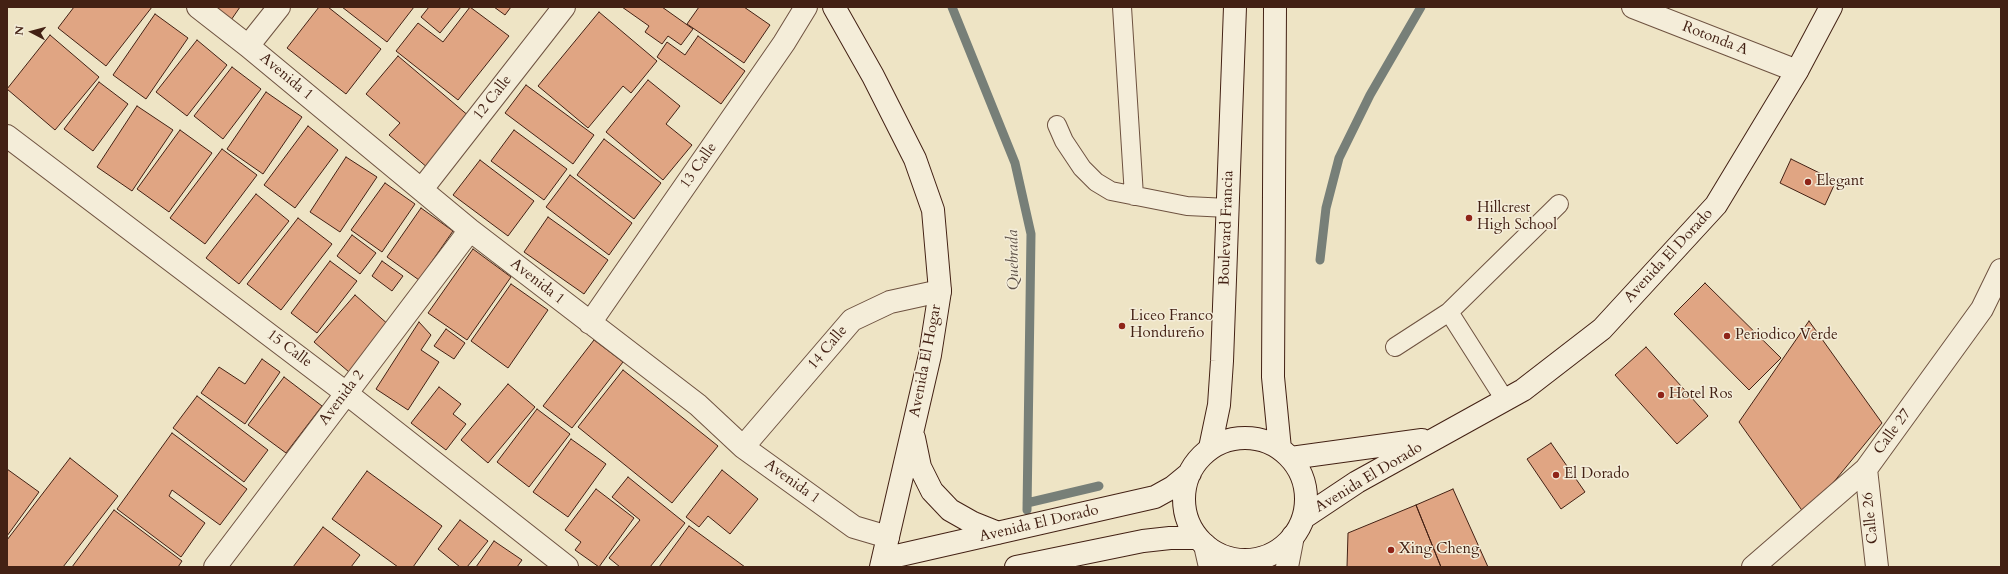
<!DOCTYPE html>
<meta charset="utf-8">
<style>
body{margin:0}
#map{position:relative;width:2008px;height:574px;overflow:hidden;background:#eee4c5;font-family:Cardo,serif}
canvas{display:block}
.frame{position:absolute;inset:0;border:8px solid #432114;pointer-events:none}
.north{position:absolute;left:12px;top:12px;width:40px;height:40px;-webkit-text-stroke:3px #f4edd9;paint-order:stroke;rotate:276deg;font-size:11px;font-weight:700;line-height:16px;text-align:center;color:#432114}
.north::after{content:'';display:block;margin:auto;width:14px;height:18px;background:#432114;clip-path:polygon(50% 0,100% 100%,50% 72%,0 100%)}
</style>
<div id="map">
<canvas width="2008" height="574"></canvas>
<div class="frame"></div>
<div class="north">N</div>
</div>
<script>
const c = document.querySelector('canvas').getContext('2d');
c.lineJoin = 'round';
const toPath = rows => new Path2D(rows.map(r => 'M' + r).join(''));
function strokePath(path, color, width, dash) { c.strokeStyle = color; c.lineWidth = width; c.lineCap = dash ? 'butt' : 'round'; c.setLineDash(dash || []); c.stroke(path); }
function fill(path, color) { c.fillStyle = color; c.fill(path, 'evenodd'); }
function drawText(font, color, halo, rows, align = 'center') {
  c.font = font + ' Cardo,serif'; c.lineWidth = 3; c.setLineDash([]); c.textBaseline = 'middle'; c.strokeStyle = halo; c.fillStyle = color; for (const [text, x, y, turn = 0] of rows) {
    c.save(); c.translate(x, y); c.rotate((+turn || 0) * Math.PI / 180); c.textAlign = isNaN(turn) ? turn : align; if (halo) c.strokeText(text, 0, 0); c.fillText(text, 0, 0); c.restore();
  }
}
strokePath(toPath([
 [952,7,1015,163,1031,234,1027,510],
 [1320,260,1326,208,1339,158,1370,95,1421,7],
 [1027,503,1099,486]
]), '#777f78', 9);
const building = toPath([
 [74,7,152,7,106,66,58,28,74,7],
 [207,7,240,7,229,23,207,7],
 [319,7,328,7,381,49,346,94,287,48,319,7],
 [342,7,414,7,387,42,342,7],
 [429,7,461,7,440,33,421,17,429,7],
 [470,7,509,36,458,100,396,51,418,23,443,42,470,7],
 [494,7,511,7,505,15,494,7],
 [622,7,662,7,693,29,681,45,668,36,662,44,645,32,649,26,622,7],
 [699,7,744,7,770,25,744,63,687,24,699,7],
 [599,12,657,61,631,93,623,86,588,128,538,86,599,12],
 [155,14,188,38,146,99,113,75,155,14],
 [50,35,99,77,55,130,7,89,50,35],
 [698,36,745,71,721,104,657,57,667,42,685,55,698,36],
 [197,40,227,65,187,116,156,92,197,40],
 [398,56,470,117,428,168,389,135,400,123,366,94,398,56],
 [232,67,261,89,223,139,194,116,232,67],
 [648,80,680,106,666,124,692,145,663,180,606,132,648,80],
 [99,82,128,104,93,151,64,129,99,82],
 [526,85,594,135,573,164,505,113,526,85],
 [266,92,302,117,263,174,227,149,266,92],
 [137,106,173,130,132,191,97,167,137,106],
 [308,126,338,150,295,208,264,185,308,126],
 [180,130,212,153,169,212,137,189,180,130],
 [514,130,567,169,544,200,491,161,514,130],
 [604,139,661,183,634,219,577,175,604,139],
 [222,149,257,175,205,244,170,218,222,149],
 [346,157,377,177,340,232,310,212,346,157],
 [1791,159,1836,181,1825,205,1780,183,1791,159],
 [480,160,534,201,508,236,453,195,480,160],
 [570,175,632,223,609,255,546,207,570,175],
 [385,183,415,204,382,252,351,230,385,183],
 [256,194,289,221,239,284,206,258,256,194],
 [421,208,453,231,419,280,387,257,421,208],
 [548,217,608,260,584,294,524,252,548,217],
 [298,218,332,244,281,310,247,284,298,218],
 [352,235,376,253,360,274,337,256,352,235],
 [473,249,511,277,467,340,428,313,473,249],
 [330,261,357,281,317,333,291,313,330,261],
 [382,261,403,276,392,291,372,276,382,261],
 [1705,283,1781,358,1749,390,1674,314,1705,283],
 [511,284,548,310,508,368,471,341,511,284],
 [355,295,390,326,349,372,314,342,355,295],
 [1809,321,1882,423,1806,516,1739,422,1809,321],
 [419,322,431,335,421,350,439,362,408,410,376,389,419,322],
 [446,329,465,343,454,359,434,346,446,329],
 [594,340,623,362,572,428,543,406,594,340],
 [1646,347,1708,416,1677,444,1615,375,1646,347],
 [262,359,280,372,245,424,201,393,219,367,245,384,262,359],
 [623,370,718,446,672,503,578,427,623,370],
 [284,377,322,406,286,453,248,425,284,377],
 [508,384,535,407,488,463,461,440,508,384],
 [439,387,461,404,453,414,466,424,446,450,411,423,439,387],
 [197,396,268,450,244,482,173,428,197,396],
 [537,409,570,434,529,487,497,462,537,409],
 [172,433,247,489,220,525,172,490,169,496,205,523,181,557,117,509,172,433],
 [571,439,606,464,568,517,533,492,571,439],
 [1551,443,1585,492,1561,509,1527,459,1551,443],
 [70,458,118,496,63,567,7,567,7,540,70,458],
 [7,469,39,492,7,536,7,469],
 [722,470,758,499,730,534,708,516,699,527,686,517,722,470],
 [367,471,442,526,413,567,398,567,332,519,367,471],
 [628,477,685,523,650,567,620,567,609,558,640,520,612,497,628,477],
 [596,489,634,518,599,567,575,550,581,542,565,530,596,489],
 [1453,489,1488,567,1441,567,1416,505,1453,489],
 [1416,505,1441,567,1347,567,1348,533,1416,505],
 [114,510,182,561,178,567,72,567,114,510],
 [460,520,488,541,467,567,460,567,438,549,460,520],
 [689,526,745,567,659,567,689,526],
 [323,527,360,555,351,567,293,567,323,527],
 [494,541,522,560,517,567,476,567,494,541]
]);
fill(building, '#e0a583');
strokePath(building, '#432114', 1);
const lane = toPath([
 [1122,7,1134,196],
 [1057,125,1064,141,1082,168,1096,182,1111,191,1187,206,1228,208],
 [1449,312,1505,400],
 [1395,347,1449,312,1559,204]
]);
const street = toPath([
 [198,7,248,46,470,230,698,405,743,447,854,527,888,537],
 [1633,7,1797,71],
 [248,46,279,7],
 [7,136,346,393,567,567],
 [422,189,564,7],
 [590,323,784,43,806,7],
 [743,447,852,320,890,302,940,291],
 [1866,469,1877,567],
 [1205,545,1210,567],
 [215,567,470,230],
 [1287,567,1293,536],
 [1753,567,1866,469,1982,309,2001,270]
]);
const secondary = toPath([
 [834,7,873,76,915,159,933,210,940,291,930,355,881,567],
 [1275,7,1273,377,1280,449],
 [914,438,920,467,932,491,950,510,973,523,998,533],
 '1184 499a61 61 0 1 1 122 0a61 61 0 1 1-122 0Z',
 [1210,448,1219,405,1222,361,1235,7],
 [1291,458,1422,440],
 [1303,518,1357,482,1523,390,1602,329,1716,205,1797,71,1831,7],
 [883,559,1155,497,1173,487,1190,473],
 [1016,567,1143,541,1170,538,1198,538]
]);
strokePath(lane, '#6e5240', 20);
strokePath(street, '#6e5240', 24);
strokePath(secondary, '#432114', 24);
strokePath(lane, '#f4edd9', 18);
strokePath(street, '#f4edd9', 22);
strokePath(secondary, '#f4edd9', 22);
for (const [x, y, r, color] of [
 [1808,182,4,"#8f2418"],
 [1469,218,4,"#8f2418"],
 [1122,326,4,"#8f2418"],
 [1727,336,4,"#8f2418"],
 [1661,395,4,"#8f2418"],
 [1556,475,4,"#8f2418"],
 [1391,550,4,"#8f2418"]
]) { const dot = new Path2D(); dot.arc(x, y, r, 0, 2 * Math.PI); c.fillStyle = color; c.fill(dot); strokePath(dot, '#f4edd9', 1.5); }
drawText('15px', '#432114', '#f4edd9', [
 ["Rotonda A",1715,39,21],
 ["Avenida 1",286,77,40],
 ["12 Calle",493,98,-52],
 ["13 Calle",699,166,-55],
 ["Boulevard Francia",1227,228,-88],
 ["Avenida El Dorado",1669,256,-47],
 ["Avenida 1",537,282,38],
 ["14 Calle",828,348,-50],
 ["15 Calle",289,349,37],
 ["Avenida El Hogar",926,361,-79],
 ["Avenida 2",342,398,-53],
 ["Calle 27",1893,432,-54],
 ["Avenida El Dorado",1369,478,-31],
 ["Avenida 1",792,482,36],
 ["Calle 26",1871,518,-96],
 ["Avenida El Dorado",1039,524,-13]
]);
drawText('15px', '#432114', '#f4edd9', [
 ["Elegant",1816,182],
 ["Hillcrest",1477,209],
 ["High School",1477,226],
 ["Liceo Franco",1130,317],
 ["Hondureño",1130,334],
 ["Periodico Verde",1735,336],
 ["Hotel Ros",1669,395],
 ["El Dorado",1564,475],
 ["Xing Cheng",1399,550]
], 'left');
drawText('italic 16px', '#5d5046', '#f4edd9', [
 ["Quebrada",1014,260,-91]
]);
</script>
